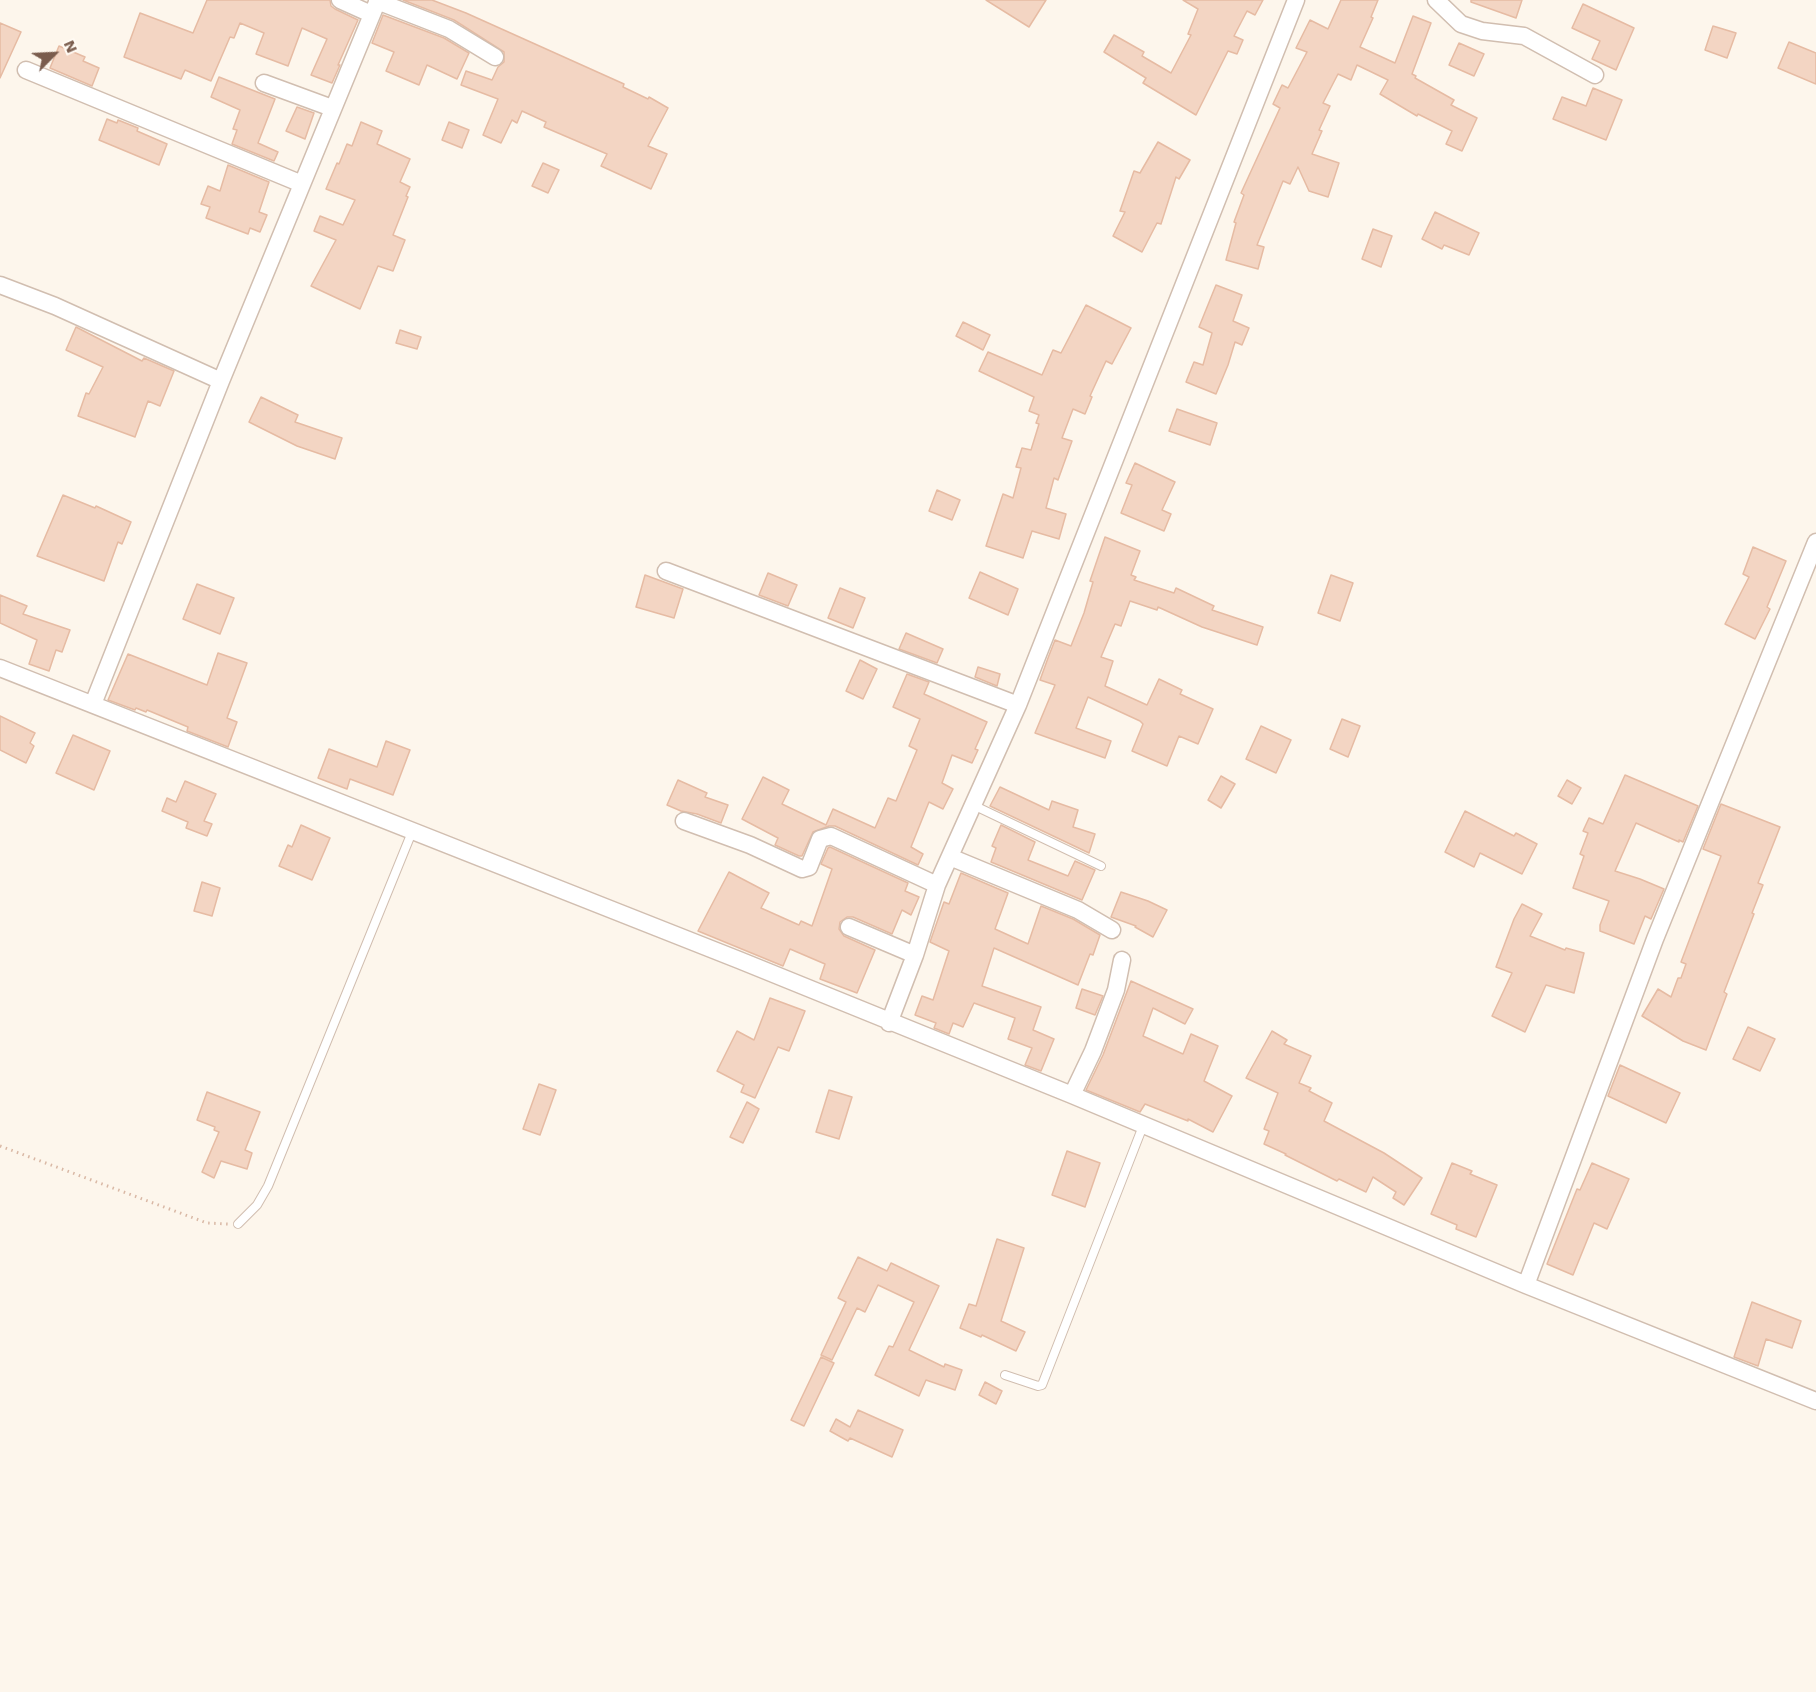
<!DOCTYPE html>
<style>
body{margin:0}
#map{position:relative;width:1816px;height:1692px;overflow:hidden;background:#fdf6ec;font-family:"Work Sans",sans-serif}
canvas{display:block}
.north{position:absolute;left:24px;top:24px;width:60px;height:60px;-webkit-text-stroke:4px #fffaf3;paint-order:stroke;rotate:66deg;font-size:16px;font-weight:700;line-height:24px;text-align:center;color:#7a5c4d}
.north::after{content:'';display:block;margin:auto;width:21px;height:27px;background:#7a5c4d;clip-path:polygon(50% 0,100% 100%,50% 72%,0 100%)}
</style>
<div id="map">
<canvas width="1816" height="1692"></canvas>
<div class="north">N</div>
</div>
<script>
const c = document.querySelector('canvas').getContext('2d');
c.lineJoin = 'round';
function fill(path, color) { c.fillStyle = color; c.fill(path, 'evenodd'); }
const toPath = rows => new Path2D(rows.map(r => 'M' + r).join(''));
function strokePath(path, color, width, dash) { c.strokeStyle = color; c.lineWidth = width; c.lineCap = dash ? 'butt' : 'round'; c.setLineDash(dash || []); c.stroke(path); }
const building = toPath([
 [207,0,330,0,331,6,335,9,358,20,338,65,340,65,332,83,311,75,327,39,302,28,288,66,256,54,264,33,240,23,234,38,230,37,211,81,185,70,181,79,124,57,140,13,193,33,207,0],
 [403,0,432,0,466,13,624,84,623,87,648,99,649,97,668,108,648,146,667,154,651,189,601,166,607,154,544,127,546,122,522,111,517,123,512,120,501,143,483,135,498,99,461,85,466,71,492,80,498,67,504,62,504,52,454,20,403,0],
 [986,0,1046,0,1029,27,986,0],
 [1183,0,1263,0,1255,15,1247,11,1234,36,1243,40,1237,54,1228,51,1196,115,1143,83,1146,78,1104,52,1114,35,1144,52,1142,56,1171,73,1191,35,1188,34,1198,9,1183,0],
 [1341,0,1378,0,1371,17,1373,18,1360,47,1395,63,1413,16,1431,23,1412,74,1416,76,1415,78,1454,100,1451,105,1477,118,1462,151,1446,144,1452,131,1418,114,1417,116,1380,94,1388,80,1357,65,1351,80,1338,74,1323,103,1330,106,1319,130,1322,131,1312,154,1339,163,1328,197,1309,191,1298,167,1290,184,1283,181,1257,245,1264,247,1258,269,1226,260,1236,223,1234,222,1244,195,1241,193,1280,108,1273,104,1282,85,1288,88,1307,52,1296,48,1310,20,1328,29,1341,0],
 [1471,0,1522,0,1516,18,1471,2,1471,0],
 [1583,4,1634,28,1616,70,1592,59,1600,41,1572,28,1583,4],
 [383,15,444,38,469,53,457,79,427,65,419,85,386,71,394,52,372,43,383,15],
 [0,23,21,32,0,78,0,23],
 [1713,26,1736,33,1727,58,1705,50,1713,26],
 [1789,42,1816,53,1816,84,1778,68,1789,42],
 [1459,43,1484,54,1474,76,1449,65,1459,43],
 [59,46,85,57,83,61,99,68,92,86,50,68,59,46],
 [219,77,275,99,258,143,278,152,274,161,232,144,237,130,233,129,240,110,211,97,219,77],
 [1593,88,1622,100,1606,140,1553,119,1562,97,1586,106,1593,88],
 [297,107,314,113,305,139,286,131,297,107],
 [107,119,117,123,118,120,138,128,137,131,167,144,159,165,99,140,107,119],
 [361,122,382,131,377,144,410,159,400,182,410,187,406,196,408,197,393,235,405,240,393,271,378,266,360,309,311,286,336,240,314,231,320,216,343,225,355,200,326,189,337,163,339,164,347,144,352,146,361,122],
 [449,122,469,130,462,148,442,140,449,122],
 [1158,142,1190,160,1179,179,1176,177,1161,224,1157,223,1142,252,1113,236,1125,212,1120,211,1134,171,1140,173,1158,142],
 [543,163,559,170,548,193,532,186,543,163],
 [228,165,269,182,259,212,267,215,260,232,250,228,248,234,206,218,210,207,201,204,208,186,220,191,228,165],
 [1435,212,1479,233,1469,255,1444,245,1442,249,1422,239,1435,212],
 [1373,229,1392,236,1381,267,1362,259,1373,229],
 [1216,285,1242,295,1233,321,1249,328,1242,345,1235,342,1228,365,1216,394,1186,382,1194,362,1203,365,1212,333,1199,327,1216,285],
 [1086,305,1131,328,1112,364,1106,361,1090,396,1092,397,1085,414,1073,409,1062,438,1072,441,1058,480,1054,478,1046,508,1066,514,1059,539,1032,531,1023,558,986,546,1003,494,1013,498,1021,468,1016,467,1022,448,1031,450,1039,424,1036,423,1039,415,1029,411,1034,397,979,371,988,352,1042,375,1053,350,1061,353,1086,305],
 [963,322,990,335,983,350,956,336,963,322],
 [76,327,142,361,144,358,174,371,160,406,148,401,135,437,78,416,86,393,89,394,103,367,66,350,76,327],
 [400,330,421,337,417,349,396,343,400,330],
 [261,397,298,415,295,422,342,438,335,459,297,446,249,422,261,397],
 [1177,409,1217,423,1210,445,1169,431,1177,409],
 [1135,463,1175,482,1162,510,1171,514,1164,531,1121,513,1132,485,1126,483,1135,463],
 [937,490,960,500,952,520,929,511,937,490],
 [63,495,95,508,96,506,131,522,122,544,118,542,104,581,37,556,63,495],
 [1105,537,1140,551,1131,575,1136,577,1134,580,1174,593,1176,588,1214,606,1212,610,1263,627,1257,645,1202,627,1158,607,1157,610,1130,601,1121,626,1115,624,1101,657,1113,661,1105,686,1147,705,1159,679,1182,690,1180,694,1213,709,1198,744,1179,736,1167,766,1132,751,1143,724,1140,721,1088,697,1076,728,1111,741,1105,758,1035,733,1055,685,1040,680,1048,658,1055,640,1071,646,1084,613,1093,582,1090,581,1105,537],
 [1753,547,1786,561,1767,607,1770,609,1755,639,1725,624,1749,577,1743,574,1753,547],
 [980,572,1018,589,1008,615,969,598,980,572],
 [768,573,797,585,788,606,759,595,768,573],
 [645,575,683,589,674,618,636,607,645,575],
 [1331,575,1353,583,1340,621,1318,613,1331,575],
 [197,584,234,598,220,634,183,619,197,584],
 [840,588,865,598,853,628,828,618,840,588],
 [0,595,27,606,23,614,70,630,62,652,56,650,49,671,29,664,37,640,0,623,0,595],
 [906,633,943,649,937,663,899,649,906,633],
 [218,653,247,663,227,718,237,722,228,747,187,731,188,727,147,710,146,712,136,708,135,710,108,700,128,654,207,685,218,653],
 [860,660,877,669,863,699,846,691,860,660],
 [978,667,1000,674,997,686,975,677,978,667],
 [907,674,929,682,924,694,987,722,975,749,978,750,972,763,952,755,942,783,953,789,943,809,929,802,911,847,923,854,918,865,835,826,829,826,813,832,802,856,799,856,775,845,778,838,742,819,763,777,789,790,782,804,826,825,833,809,875,828,888,798,896,801,917,750,909,746,920,719,893,707,907,674],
 [0,716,35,733,30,743,34,746,26,763,0,750,0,716],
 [1342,719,1360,726,1348,757,1330,749,1342,719],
 [1261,726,1291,740,1276,773,1246,759,1261,726],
 [73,735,110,751,94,790,56,773,73,735],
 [386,741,410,750,393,795,350,779,347,789,318,778,329,749,377,767,386,741],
 [1625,775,1698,806,1683,842,1679,840,1679,842,1636,823,1615,871,1640,879,1664,889,1651,919,1645,916,1634,944,1600,931,1600,925,1609,901,1573,888,1584,856,1580,854,1588,833,1583,831,1589,818,1603,824,1625,775],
 [1221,776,1235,784,1221,808,1208,800,1221,776],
 [678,780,707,793,705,797,728,805,721,823,697,814,681,811,667,805,678,780],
 [1567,780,1581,788,1572,804,1558,796,1567,780],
 [185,781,216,794,204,821,212,824,207,836,186,828,188,822,162,811,167,798,176,802,185,781],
 [1000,787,1049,810,1052,801,1078,810,1073,827,1095,834,1089,853,990,806,1000,787],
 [1721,804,1780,827,1758,883,1763,885,1752,913,1754,914,1724,992,1727,994,1706,1050,1683,1041,1642,1016,1658,989,1671,997,1678,978,1681,978,1686,964,1681,962,1721,856,1703,849,1721,804],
 [1465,811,1514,836,1516,833,1537,844,1522,874,1480,853,1474,867,1445,852,1465,811],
 [301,825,330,838,312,880,279,866,288,845,292,847,301,825],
 [1001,825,1035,842,1028,860,1068,876,1075,861,1095,870,1082,900,991,862,996,848,992,846,1001,825],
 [830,847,908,883,905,891,919,897,911,915,902,910,892,934,853,917,847,917,840,922,839,929,844,936,875,950,857,993,820,979,825,964,790,949,783,966,698,931,729,872,769,893,761,908,799,925,801,921,812,926,832,869,821,864,828,848,830,847],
 [961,873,1008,893,995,929,1028,944,1041,906,1073,919,1100,935,1093,955,1090,954,1078,985,994,948,982,986,1041,1007,1033,1030,1054,1039,1041,1071,1025,1065,1032,1048,1008,1039,1015,1018,974,1003,963,1027,953,1023,949,1034,934,1028,936,1023,915,1015,922,996,933,1000,947,957,949,951,930,942,944,902,949,904,961,873],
 [202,882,220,888,212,916,194,911,202,882],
 [1121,892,1148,901,1167,910,1153,937,1135,927,1136,926,1111,917,1121,892],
 [1522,904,1542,914,1530,936,1565,950,1566,948,1584,953,1574,993,1546,985,1525,1032,1492,1016,1512,973,1496,967,1514,919,1522,904],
 [1131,981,1193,1009,1185,1024,1153,1008,1143,1036,1183,1054,1191,1034,1218,1046,1204,1081,1232,1096,1213,1132,1188,1119,1188,1121,1145,1104,1140,1112,1086,1090,1103,1055,1131,981],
 [1082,989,1103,996,1095,1015,1076,1008,1082,989],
 [770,998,805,1011,789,1051,778,1047,755,1098,741,1092,744,1085,717,1071,737,1031,754,1040,770,998],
 [1748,1027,1775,1039,1760,1071,1733,1059,1748,1027],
 [1272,1031,1287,1040,1284,1044,1311,1056,1299,1083,1311,1088,1309,1091,1332,1103,1324,1121,1384,1153,1422,1178,1404,1205,1393,1198,1396,1192,1373,1177,1366,1192,1339,1179,1337,1181,1285,1155,1286,1154,1264,1144,1269,1131,1264,1129,1278,1093,1246,1078,1272,1031],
 [1620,1065,1680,1093,1666,1123,1608,1096,1620,1065],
 [539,1084,556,1090,540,1135,523,1129,539,1084],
 [829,1090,852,1097,839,1139,816,1132,829,1090],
 [207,1092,260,1112,245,1150,252,1153,247,1169,221,1161,214,1178,202,1172,219,1132,214,1130,215,1127,197,1120,207,1092],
 [747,1102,759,1109,743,1143,730,1137,747,1102],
 [1067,1151,1100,1163,1085,1207,1052,1195,1067,1151],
 [1452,1163,1472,1171,1470,1174,1497,1185,1476,1237,1456,1229,1457,1225,1431,1214,1452,1163],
 [1592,1163,1629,1179,1607,1229,1594,1223,1573,1275,1547,1264,1577,1189,1580,1190,1592,1163],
 [997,1239,1024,1248,1001,1321,1025,1332,1016,1351,982,1335,981,1337,960,1328,969,1304,976,1306,997,1239],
 [858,1257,887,1271,891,1263,939,1286,909,1350,944,1367,945,1364,962,1370,955,1390,926,1380,919,1396,875,1375,889,1346,893,1347,914,1302,878,1285,865,1312,857,1308,832,1360,821,1355,846,1302,838,1298,858,1257],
 [1752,1302,1801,1321,1792,1348,1766,1339,1758,1366,1734,1357,1752,1302],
 [821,1357,834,1363,804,1426,791,1420,821,1357],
 [985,1382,1002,1391,996,1404,979,1395,985,1382],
 [858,1410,903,1430,892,1457,850,1438,848,1441,830,1431,836,1419,850,1427,858,1410]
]);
fill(building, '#f3d5c3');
strokePath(building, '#e6bba3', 1.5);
const service = toPath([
 [973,805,1101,866],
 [238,1224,257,1205,268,1186,412,832],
 [1005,1375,1038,1386,1042,1385,1143,1126]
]);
const minor = toPath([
 [340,0,371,14],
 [1436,0,1461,24,1482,31,1524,36,1595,75],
 [377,1,449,29,495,57],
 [26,70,302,184],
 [264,83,332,108],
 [0,285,55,306,221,381],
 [666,571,1018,705],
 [0,668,739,960,1072,1095,1526,1285,1816,1401],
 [93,704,221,381,378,0],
 [684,821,750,845,802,869,809,867,820,839,831,836,937,885],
 [950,857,1078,910,1112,930],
 [849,927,915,955],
 [889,1023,915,955,937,885,1018,705,1296,0],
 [1072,1095,1093,1051,1116,990,1122,960],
 [1526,1285,1655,939,1816,542]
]);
strokePath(service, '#d1beb0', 10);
strokePath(minor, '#d1beb0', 19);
strokePath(toPath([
 [0,1146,207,1223,228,1224]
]), '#d9b8a5', 3, [1.5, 4.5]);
strokePath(service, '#fff', 8);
strokePath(minor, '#fff', 16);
</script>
